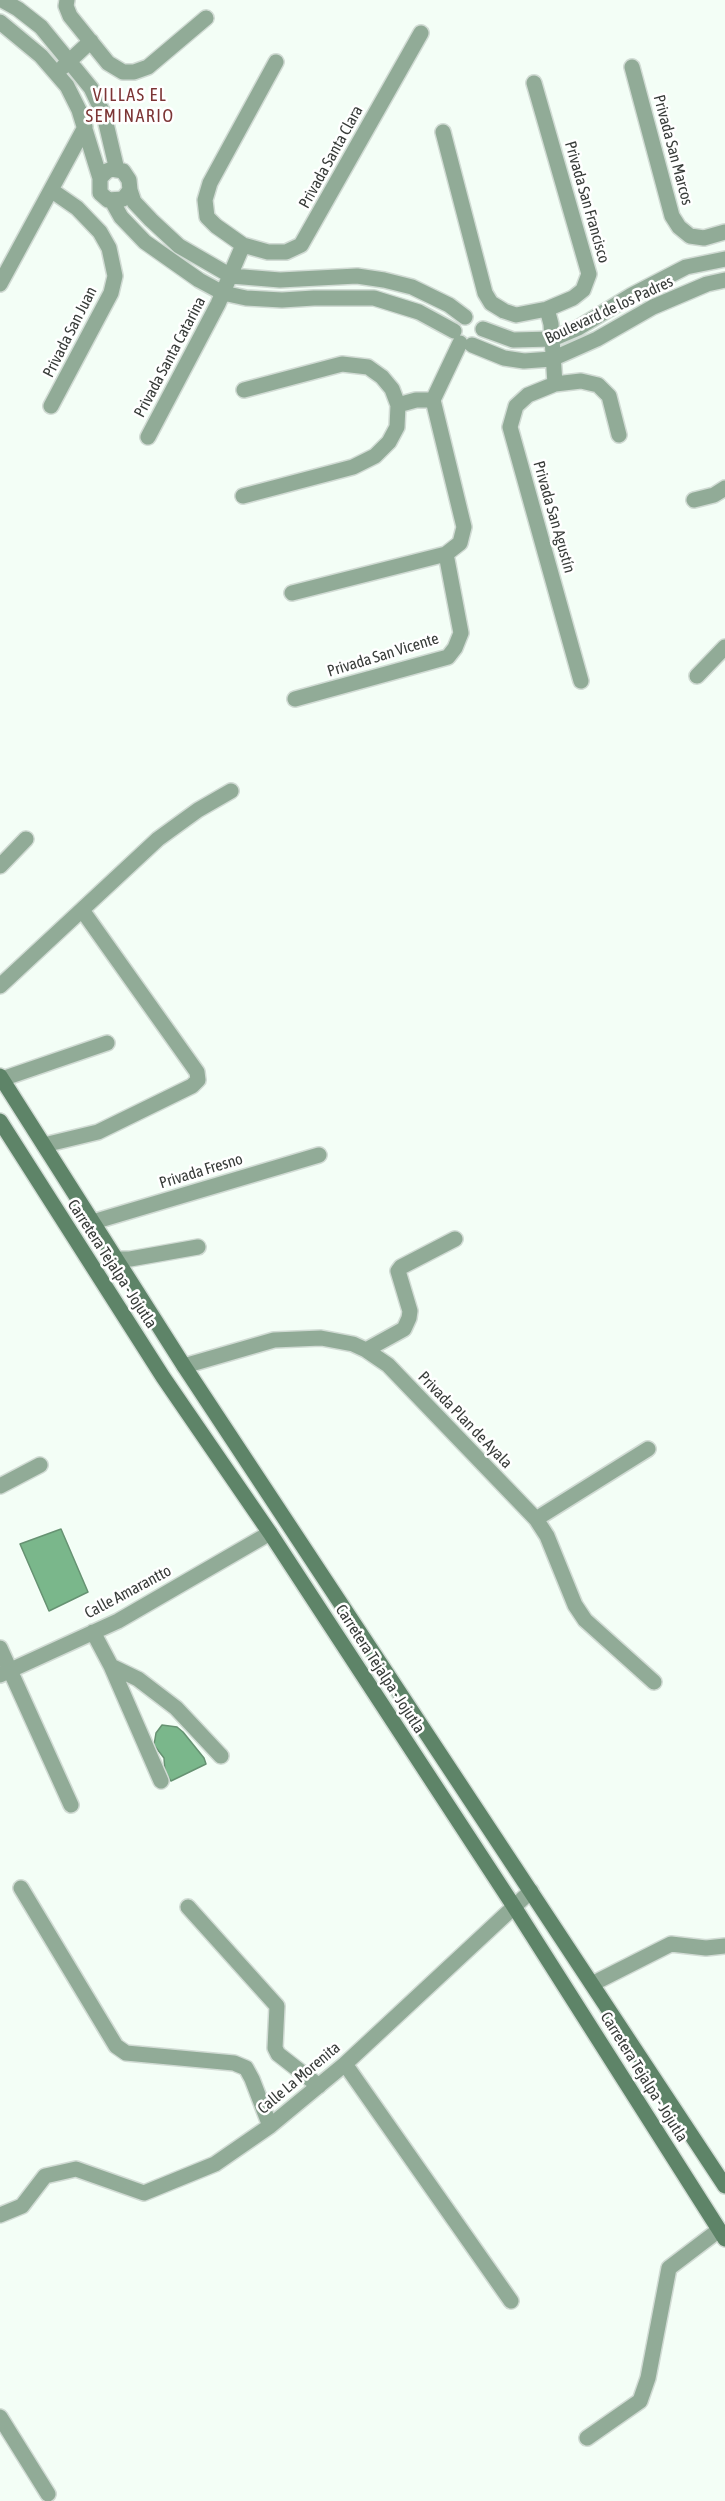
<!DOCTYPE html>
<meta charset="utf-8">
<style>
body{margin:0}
canvas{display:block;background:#f3fef6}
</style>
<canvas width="725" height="2501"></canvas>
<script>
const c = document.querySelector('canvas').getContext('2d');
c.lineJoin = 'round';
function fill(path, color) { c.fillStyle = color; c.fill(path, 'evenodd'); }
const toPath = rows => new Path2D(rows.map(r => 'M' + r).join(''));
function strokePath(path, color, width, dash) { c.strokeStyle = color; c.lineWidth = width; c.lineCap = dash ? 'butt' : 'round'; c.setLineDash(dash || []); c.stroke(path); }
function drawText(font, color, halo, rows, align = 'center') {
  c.font = font + ' "Asap Condensed",sans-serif'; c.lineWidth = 5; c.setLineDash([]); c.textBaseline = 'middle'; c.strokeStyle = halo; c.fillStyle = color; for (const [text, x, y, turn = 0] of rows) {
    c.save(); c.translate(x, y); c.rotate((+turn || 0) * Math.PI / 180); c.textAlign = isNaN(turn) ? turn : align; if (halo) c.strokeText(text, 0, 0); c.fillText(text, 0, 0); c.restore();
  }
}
const water = toPath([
 [61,1529,88,1592,49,1611,20,1544,61,1529],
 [162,1725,177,1727,183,1732,204,1758,206,1764,171,1781,165,1772,164,1758,154,1745,156,1733,162,1725]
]);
fill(water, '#7ab78b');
strokePath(water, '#669272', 1.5);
const minor = toPath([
 [2,0,18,9,41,27,91,88,104,115,117,170],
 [67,0,66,6,70,16,108,63,123,72,134,72,148,67,206,18],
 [0,22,41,56,67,86,79,110,100,178],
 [276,62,210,183,205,200,207,217,216,226,243,245,268,252,286,252,301,245,421,33],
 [63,67,91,41],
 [632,67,672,216,679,227,690,236,704,238,725,232],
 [443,132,485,293,491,303,504,311,516,315,547,309,573,298,583,290,589,274,534,83],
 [130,190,123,199,108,200,100,193,100,178,107,171,112,169,123,171,129,180,130,190,134,202,151,220,179,246,231,276,280,280,357,276,384,280,412,287,449,305,465,317],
 [112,201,121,217,145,242,199,280,223,293,246,298,282,300,314,298,374,298,419,312,454,331],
 [0,284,85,127],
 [547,309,551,324,555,384],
 [483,329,513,340,552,339,578,328,632,295,686,267,725,259],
 [472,345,504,358,524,361,552,359,597,339,653,307,707,284,725,280],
 [433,400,460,343],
 [398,405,416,400,433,400],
 [51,406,111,293,115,276,109,248,100,232,77,208,51,190],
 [148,437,218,304,243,245],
 [243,496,353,467,375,456,389,442,397,427,398,405,392,389,382,377,368,367,342,364,244,390],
 [694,500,714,495,725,488],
 [292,593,446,554,460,543,464,527,433,400],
 [697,676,725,647],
 [581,681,510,427,516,406,528,395,555,384,581,381,598,385,609,396,619,435],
 [295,699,448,657,455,648,461,633,446,554],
 [0,866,26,839],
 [0,986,158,839,198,810,231,791],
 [2,1079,107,1043],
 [44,1145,98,1132,192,1086,198,1080,197,1072,82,910],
 [93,1222,319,1155],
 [117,1259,130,1259,198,1247],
 [366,1350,404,1329,409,1318,410,1311,398,1271,401,1267,455,1239],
 [184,1366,274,1340,321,1338,353,1344,366,1350,388,1365,536,1519,547,1536,575,1605,585,1620,654,1682],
 [0,1486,40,1465],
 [536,1519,648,1449],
 [93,1632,111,1666,161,1781],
 [0,1648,71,1805],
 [111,1666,138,1679,176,1708,221,1756],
 [0,1675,118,1621,270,1533],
 [21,1888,116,2046,126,2053,234,2063,246,2068,252,2079,270,2126],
 [188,1907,277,2006,275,2048,278,2054,319,2086],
 [592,1984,671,1944,706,1948,725,1946],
 [345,2064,511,2301],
 [0,2215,22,2206,45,2176,76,2169,144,2193,215,2164,270,2126,345,2064,531,1891],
 [0,2417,48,2494],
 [587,2438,640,2401,648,2378,669,2268,719,2230]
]);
const secondary = toPath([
 [0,1076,184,1366,725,2186],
 [0,1121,163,1377,270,1533,513,1905,725,2239]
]);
strokePath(minor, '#d1dbd4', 18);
strokePath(secondary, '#d1dbd4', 18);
strokePath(minor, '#91ab97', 15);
strokePath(secondary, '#5e8468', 15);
drawText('16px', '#383c39', '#fff', [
 ["Privada San Marcos",673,150,75],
 ["Privada Santa Clara",331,157,-61],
 ["Privada San Francisco",587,202,74],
 ["Boulevard de los Padres",609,310,-25],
 ["Privada San Juan",70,332,-63],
 ["Privada Santa Catarina",170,357,-62],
 ["Privada San Agustín",554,517,74],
 ["Privada San Vicente",383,655,-17],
 ["Privada Fresno",201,1171,-17],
 ["Carretera Tejalpa - Jojutla",112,1264,57],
 ["Privada Plan de Ayala",465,1420,46],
 ["Calle Amarantto",128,1592,-28],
 ["Carretera Tejalpa - Jojutla",380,1669,57],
 ["Carretera Tejalpa - Jojutla",644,2077,58],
 ["Calle La Morenita",299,2078,-40]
]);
c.letterSpacing = '1.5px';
drawText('18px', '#7c3535', '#fff', [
 ["VILLAS EL",130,95],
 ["SEMINARIO",130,116]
]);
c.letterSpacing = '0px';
</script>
